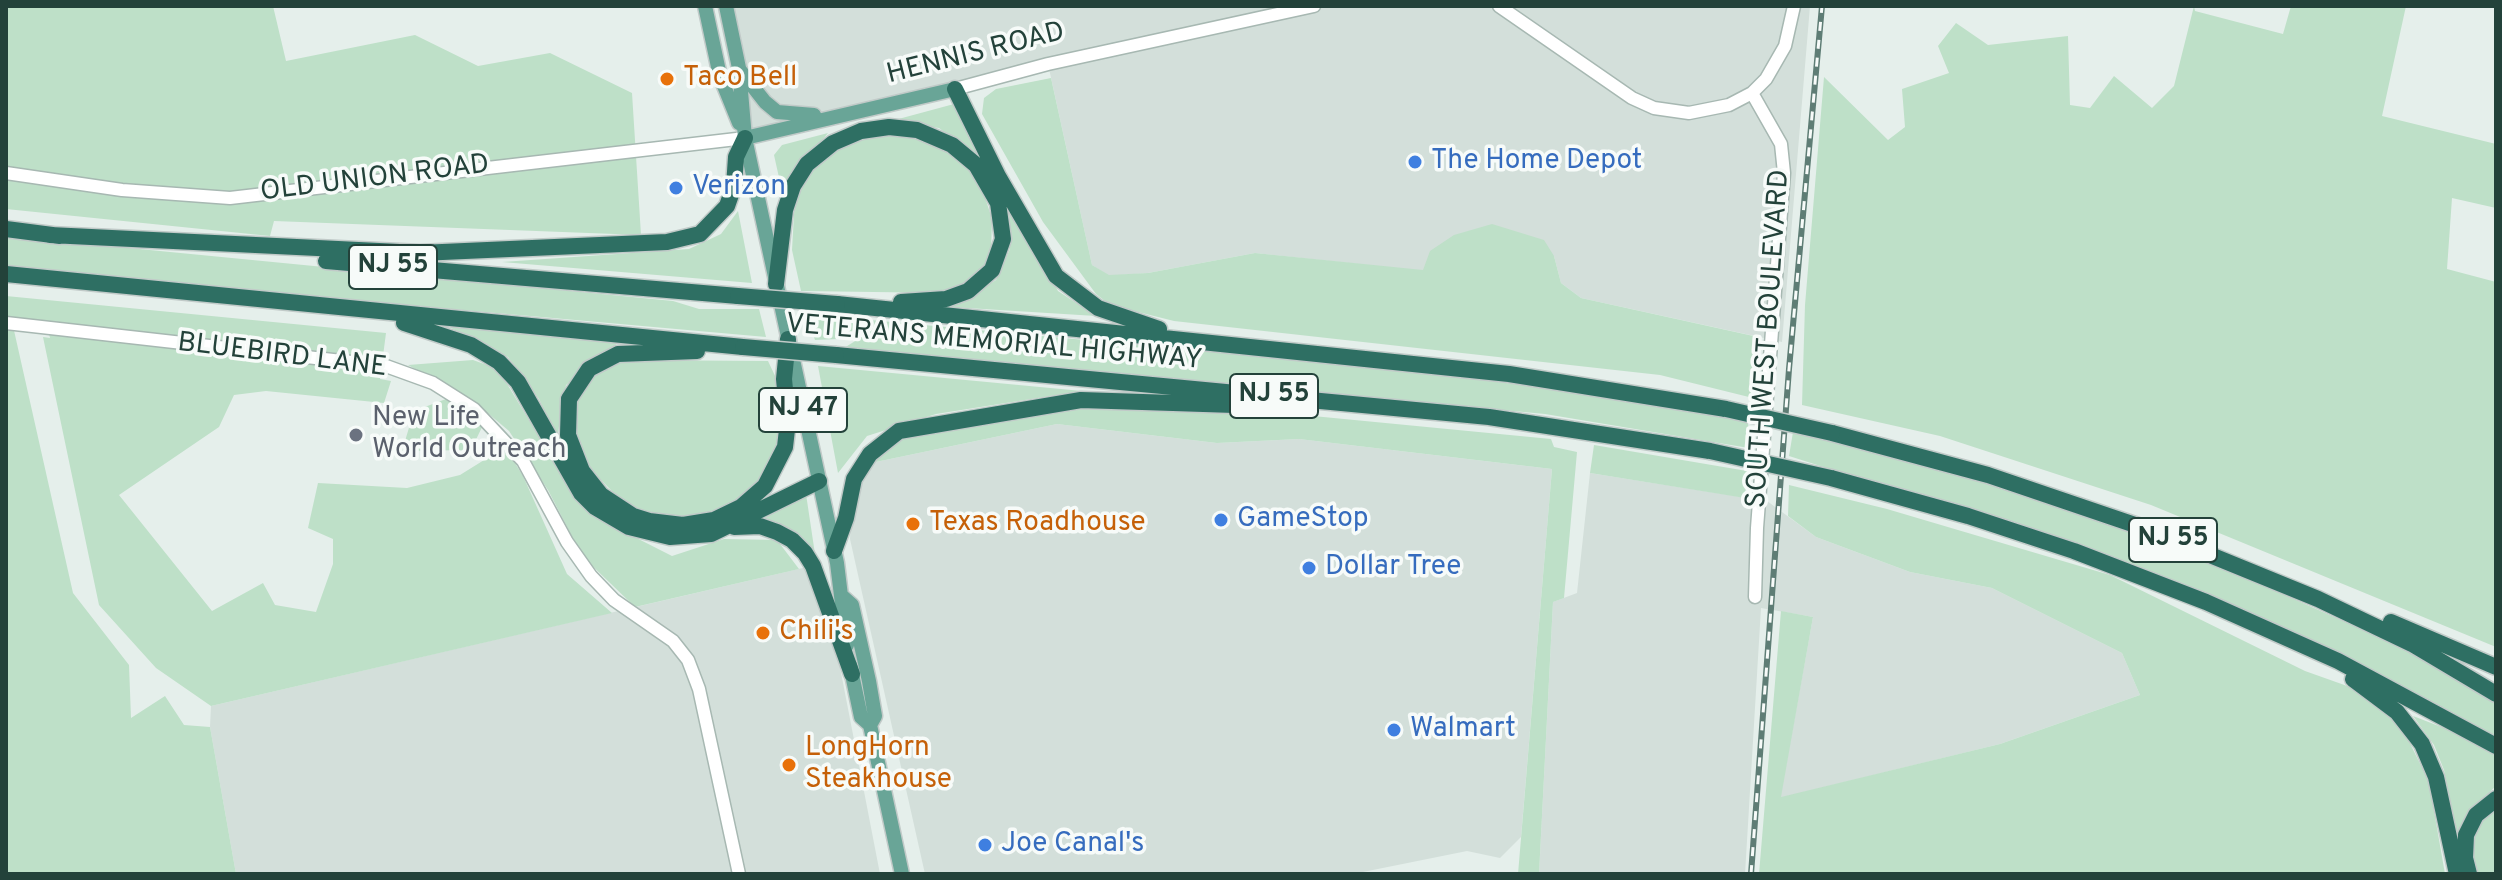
<!DOCTYPE html>
<style>
body{margin:0}
#map{position:relative;width:2502px;height:880px;overflow:hidden;background:#e5efeb;font-family:Overpass,sans-serif}
canvas{display:block}
.frame{position:absolute;inset:0;border:8px solid #23423a;pointer-events:none}
</style>
<div id="map">
<canvas width="2502" height="880"></canvas>
<div class="frame"></div>
</div>
<script>
const c = document.querySelector('canvas').getContext('2d');
c.lineJoin = 'round';
function fill(path, color) { c.fillStyle = color; c.fill(path, 'evenodd'); }
const toPath = rows => new Path2D(rows.map(r => 'M' + r).join(''));
function strokePath(path, color, width, dash) { c.strokeStyle = color; c.lineWidth = width; c.lineCap = dash ? 'butt' : 'round'; c.setLineDash(dash || []); c.stroke(path); }
function drawText(font, color, halo, rows, align = 'center') {
  c.font = font + ' Overpass,sans-serif'; c.lineWidth = 7; c.setLineDash([]); c.textBaseline = 'middle'; c.strokeStyle = halo; c.fillStyle = color; for (const [text, x, y, turn = 0] of rows) {
    c.save(); c.translate(x, y); c.rotate((+turn || 0) * Math.PI / 180); c.textAlign = isNaN(turn) ? turn : align; if (halo) c.strokeText(text, 0, 0); c.fillText(text, 0, 0); c.restore();
  }
}
fill(toPath([
 [717,6,1810,6,1782,342,1581,298,1561,283,1554,256,1423,271,1255,253,1148,273,1109,276,1092,265,1048,64,745,138],
 [1057,424,1217,443,1299,439,1552,469,1521,837,1500,858,1467,851,1353,874,925,874,850,539,852,493,871,463],
 [1590,473,1767,501,1816,537,1910,572,1992,588,2122,653,2140,695,2000,744,1780,798,1813,617,1761,608,1745,874,1539,874,1553,602,1577,593],
 [820,564,880,874,236,874,210,727,211,706]
]), '#d3dfda');
fill(toPath([
 [6,6,273,6,286,61,415,35,478,66,550,53,632,93,641,235,274,221,270,236,6,209],
 [2194,6,2195,11,2283,34,2291,6,2406,6,2382,116,2496,144,2496,208,2452,198,2447,269,2496,282,2496,647,2151,505,1940,436,1802,405,1805,305,1824,77,1888,140,1905,127,1902,89,1949,73,1938,46,1956,23,1988,45,2068,36,2070,105,2090,108,2114,76,2152,108,2174,86],
 [1051,78,1092,265,1109,275,1148,273,1255,253,1423,270,1430,251,1454,235,1492,224,1544,240,1554,256,1561,283,1581,298,1758,337,1757,399,1660,375,1174,321,1110,305,1096,294,1043,222,982,114,984,98,996,89],
 [954,104,982,161,939,128,891,121],
 [828,133,782,191,774,155,782,145],
 [880,133,939,141,966,161,982,188,992,219,991,252,979,277,946,293,801,291,792,250,795,197,810,172,839,145],
 [1009,205,1058,291,1096,316,951,307,996,280,1010,249],
 [738,211,752,283,502,262,689,249,721,234],
 [6,236,673,301,699,309,759,309,766,337,137,281,6,265],
 [6,296,386,333,380,379,391,381,384,403,266,391,234,395,219,427,119,495,212,611,263,583,275,605,316,612,333,564,333,539,308,528,318,483,407,488,460,475,505,447,523,476,567,574,612,613,211,706,156,668,99,605,43,337,50,338,48,330,13,326,73,593,129,665,131,718,165,696,184,725,210,727,236,874,6,874],
 [806,314,1385,368,1667,403,1748,420,1749,448,1545,414,844,348,860,338,815,340],
 [447,326,619,342,566,385,557,438,539,399,508,357],
 [473,360,498,369,558,468,593,516,672,556,724,539,777,540,799,569,635,607,582,556,548,490,509,431,477,404,408,365],
 [623,360,768,361,776,378,783,439,762,477,733,506,696,517,657,518,620,499,589,468,573,432,578,398,592,376],
 [818,366,1082,391,936,414,867,436,838,473],
 [446,399,483,425,471,450,402,451,414,411],
 [1092,407,1313,416,1551,439,1554,447,1577,452,1564,598,1553,602,1539,874,1518,874,1552,469,1299,439,1217,443,1057,424,871,463,901,439,963,425],
 [1793,432,1881,450,2164,541,2399,646,2496,704,2496,740,2308,638,2113,559,1789,456],
 [1594,445,1747,471,1745,498,1590,473],
 [1789,485,1887,509,2110,575,2305,671,2350,687,2402,727,2429,782,2445,874,1759,874,1781,611,1813,617,1781,797,2000,744,2140,695,2122,653,1992,588,1910,572,1816,537,1788,516],
 [806,494,815,554,787,528,763,519],
 [2413,716,2475,740,2496,753,2496,786,2469,812,2458,850,2444,770,2434,745],
 [2496,806,2496,874,2479,874,2471,862,2473,832,2487,811]
]), '#bee0c8');
const minor = toPath([
 [1499,6,1632,98,1654,108,1689,113,1729,105,1752,93,1766,79,1785,46,1794,6],
 [955,89,1048,64,1314,6],
 [1752,93,1781,144,1784,173,1757,528,1755,597],
 [6,173,122,190,230,198,745,138],
 [6,323,386,366,433,383,474,409,523,461,567,542,591,576,614,600,673,641,688,660,699,689,739,874]
]);
const major = toPath([
 [705,6,720,76,739,123],
 [726,6,739,68,745,138,837,563,847,645],
 [739,69,765,102,777,112,814,115],
 [745,138,955,89],
 [843,597,852,605,869,681,875,716,870,725,902,874],
 [850,665,861,717,870,725]
]);
const highway = toPath([
 [955,89,998,176,1056,276,1098,308,1159,329],
 [6,229,60,236],
 [50,235,420,253,667,242,700,234,727,206,734,186,736,157,745,138],
 [326,261,738,296],
 [6,274,743,347],
 [776,284,785,210,793,186,807,164,833,143,861,131,889,127,917,130,952,145,976,165,998,203,1003,239,992,270,968,291,946,299,901,302],
 [837,304,1509,374,1726,409],
 [404,323,471,345,499,362,518,382,581,493,595,507,629,527,670,537,711,534,819,481],
 [697,351,618,354,589,369,569,399,568,435,582,471,601,495,633,516,649,521,683,525,714,520,741,507,765,486,785,447,788,421,784,379,788,339],
 [836,355,1489,417,1710,451],
 [1832,433,1988,475,2144,528,2318,599,2412,644,2496,694],
 [1831,478,1968,516,2074,551,2206,602,2338,661,2496,746],
 [734,527,760,526,777,532,792,540,805,553,813,566,852,674],
 [834,551,846,518,854,479,870,454,899,431,1081,400,1265,406],
 [2391,622,2496,667],
 [2353,679,2397,712,2422,744,2436,777,2457,874],
 [2469,874,2465,858,2466,835,2476,815,2496,799]
]);
strokePath(minor, '#a7b8b2', 15);
strokePath(major, '#c1cac8', 17);
strokePath(highway, '#c1cac8', 19);
strokePath(minor, '#fff', 12);
strokePath(major, '#69a597', 14);
strokePath(highway, '#2e6f63', 16);
const rail = toPath([
 [1751,874,1789,369,1822,6]
]);
strokePath(rail, '#5e7d75', 6);
strokePath(rail, '#f7fbf9', 3, [9]);
const highwayBridge = toPath([
 [738,296,837,304],
 [743,347,836,355],
 [1726,409,1832,433],
 [1710,451,1831,478]
]);
strokePath(highwayBridge, '#c1cac8', 19, []);
strokePath(highwayBridge, '#2e6f63', 16);
for (const [x, y, r, color] of [
 [667,79,8,"#e8710a"],
 [1415,162,8,"#3f7fe0"],
 [676,188,8,"#3f7fe0"],
 [356,435,8,"#6b7280"],
 [1221,520,8,"#3f7fe0"],
 [913,524,8,"#e8710a"],
 [1309,568,8,"#3f7fe0"],
 [763,633,8,"#e8710a"],
 [1394,730,8,"#3f7fe0"],
 [789,765,8,"#e8710a"],
 [985,845,8,"#3f7fe0"]
]) { const dot = new Path2D(); dot.arc(x, y, r, 0, 2 * Math.PI); c.fillStyle = color; c.fill(dot); strokePath(dot, '#f7fbf9', 3); }
for (const [x, y, w] of [
 [393,267,88],
 [1274,396,88],
 [803,410,88],
 [2173,540,88]
]) { const box = new Path2D(); box.roundRect(x - w / 2, y - 22, w, 44, 6); c.fillStyle = '#f7fbf9'; c.fill(box); strokePath(box, '#23423a', 2); }
drawText('bold 26px', '#23423a', null, [
 ["NJ 55",393,267],
 ["NJ 55",1274,396],
 ["NJ 47",803,410],
 ["NJ 55",2173,540]
]);
drawText('28px', '#23423a', '#f7fbf9', [
 ["HENNIS ROAD",976,55,-14],
 ["OLD UNION ROAD",375,180,-7],
 ["SOUTH WEST BOULEVARD",1770,339,-86],
 ["VETERANS MEMORIAL HIGHWAY",994,344,5],
 ["BLUEBIRD LANE",282,357,7]
]);
drawText('28px', '#c56008', '#f7fbf9', [
 ["Taco Bell",683,79],
 ["Texas Roadhouse",929,524],
 ["Chili's",779,633],
 ["LongHorn",805,749],
 ["Steakhouse",805,781]
], 'left');
drawText('28px', '#366cbe', '#f7fbf9', [
 ["The Home Depot",1431,162],
 ["Verizon",692,188],
 ["GameStop",1237,520],
 ["Dollar Tree",1325,568],
 ["Walmart",1410,730],
 ["Joe Canal's",1001,845]
], 'left');
drawText('28px', '#5b616d', '#f7fbf9', [
 ["New Life",372,419],
 ["World Outreach",372,451]
], 'left');
</script>
